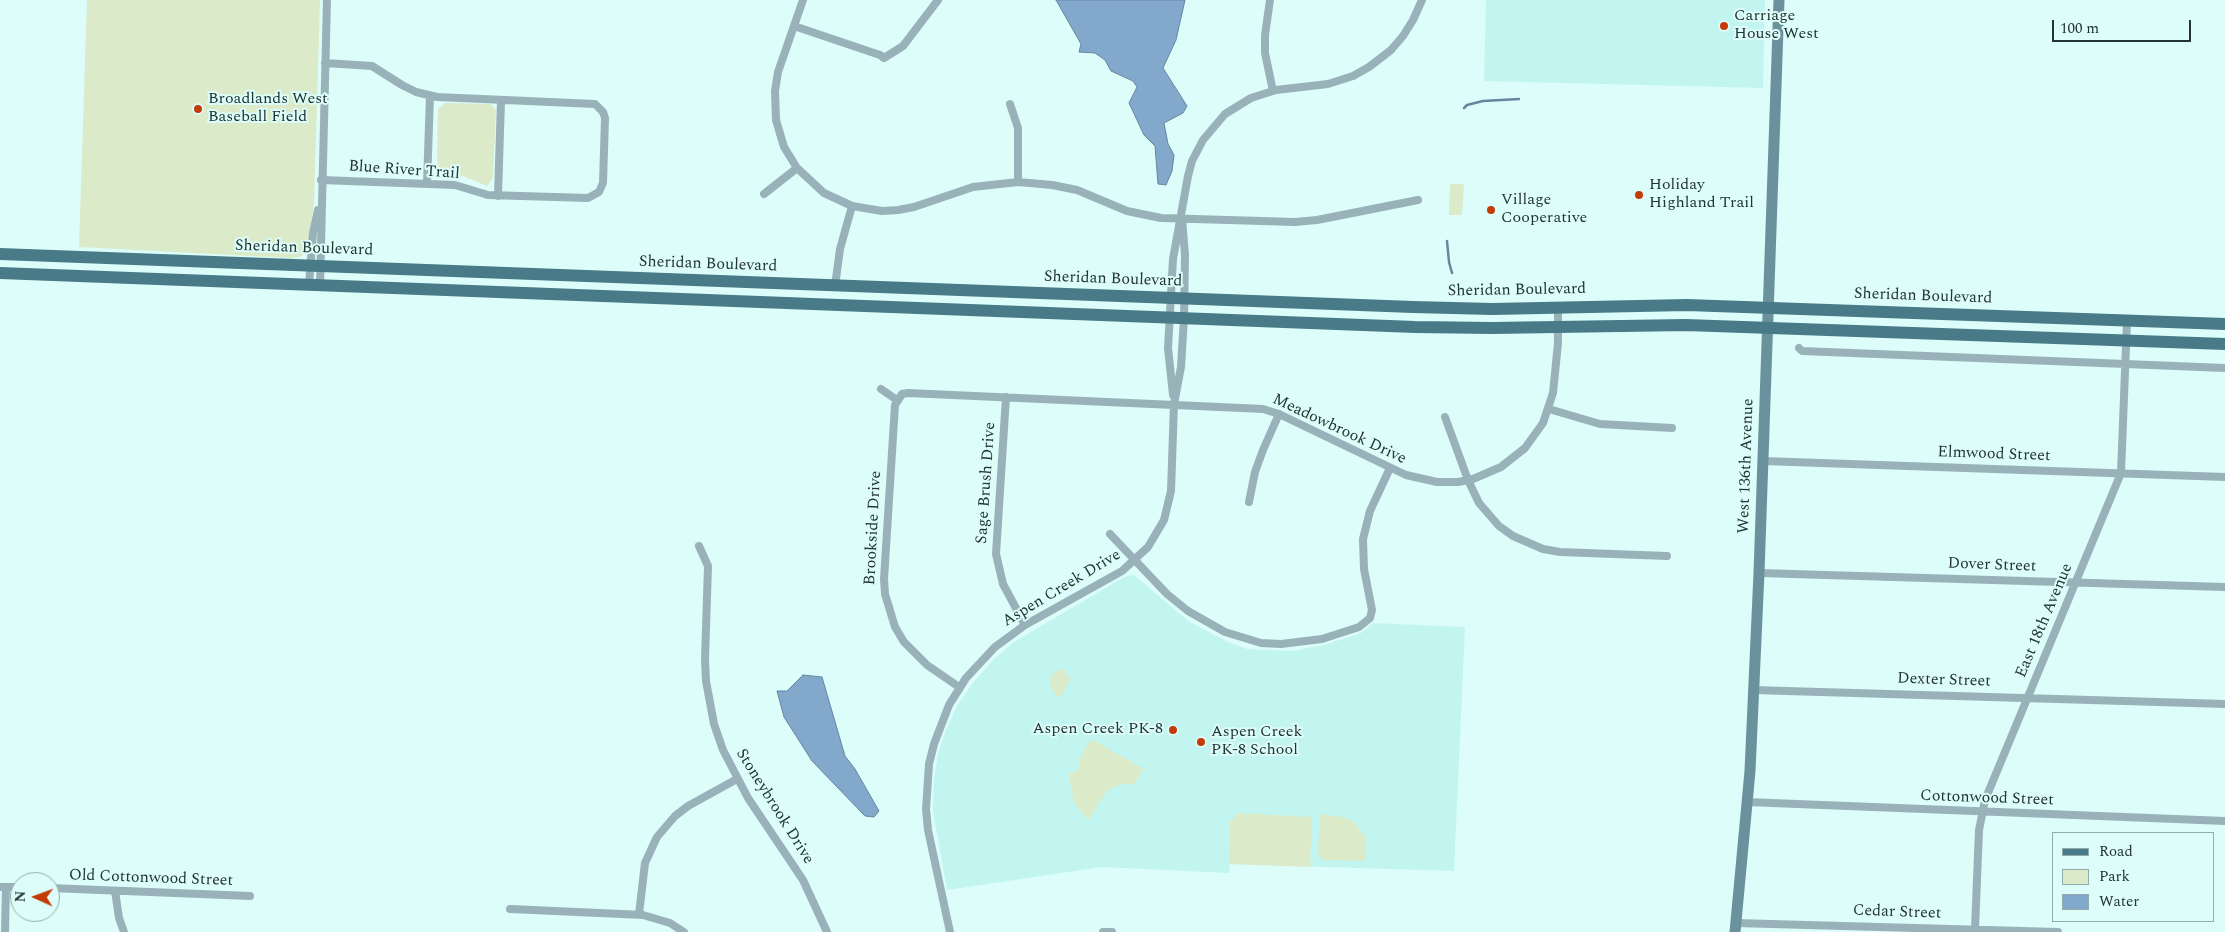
<!DOCTYPE html>
<style>
body{margin:0}
#map{position:relative;width:2225px;height:932px;overflow:hidden;background:#dcfdf9;font-family:Spectral,serif}
canvas{display:block}
.legend{position:absolute;left:2052px;top:832px;width:162px;height:90px;box-sizing:border-box;background:#dcfdf9;border:1px solid #92ada9;margin:0;padding:6px 9px;list-style:none;font-size:15px;color:#243432}
.legend li{display:flex;align-items:center;gap:10px;height:25px}
.legend b{width:25px;border:1px solid #92ada9}
.north{position:absolute;left:10px;top:872px;width:50px;height:50px;box-sizing:border-box;background:#dcfdf9;border:1px solid #92ada9;border-radius:50%;rotate:272deg;font-size:14px;font-weight:700;line-height:20px;text-align:center;color:#243432}
.north::after{content:'';display:block;margin:auto;width:18px;height:22px;background:#c33b07;clip-path:polygon(50% 0,100% 100%,50% 72%,0 100%)}
.scale{position:absolute;left:2052px;top:20px;width:139px;height:22px;box-sizing:border-box;border:2px solid #243432;border-top:0;padding-left:6px;font-size:15px;line-height:18px;white-space:nowrap;color:#243432;-webkit-text-stroke:4px #dcfdf9;paint-order:stroke}
</style>
<div id="map">
<canvas width="2225" height="932"></canvas>
<ul class="legend">
<li><b style="height:6px;background:#497a87"></b>Road</li>
<li><b style="height:14px;background:#dbeac9"></b>Park</li>
<li><b style="height:14px;background:#82a9cc"></b>Water</li>
</ul>
<div class="north">N</div>
<div class="scale">100 m</div>
</div>
<script>
const c = document.querySelector('canvas').getContext('2d');
c.lineJoin = 'round';
function fill(path, color) { c.fillStyle = color; c.fill(path, 'evenodd'); }
const toPath = rows => new Path2D(rows.map(r => 'M' + r).join(''));
function strokePath(path, color, width, dash) { c.strokeStyle = color; c.lineWidth = width; c.lineCap = dash ? 'butt' : 'round'; c.setLineDash(dash || []); c.stroke(path); }
function drawText(font, color, halo, rows, align = 'center') {
  c.font = font + ' Spectral,serif'; c.lineWidth = 4; c.setLineDash([]); c.textBaseline = 'middle'; c.strokeStyle = halo; c.fillStyle = color; for (const [text, x, y, turn = 0] of rows) {
    c.save(); c.translate(x, y); c.rotate((+turn || 0) * Math.PI / 180); c.textAlign = isNaN(turn) ? turn : align; if (halo) c.strokeText(text, 0, 0); c.fillText(text, 0, 0); c.restore();
  }
}
fill(toPath([
 [1486,0,1765,0,1763,88,1484,81],
 [1134,575,1188,621,1228,642,1247,649,1292,651,1324,645,1361,633,1373,623,1465,627,1454,871,1230,864,1229,873,1101,867,947,890,933,811,934,780,938,754,946,730,957,706,972,684,994,659,1014,642,1126,576]
]), '#c2f5ef');
fill(toPath([
 [87,0,320,0,314,204,307,252,300,257,291,258,79,247],
 [445,103,491,104,496,110,493,178,487,186,463,176,443,174,437,167,438,109],
 [1450,184,1464,184,1462,215,1449,215],
 [1060,669,1066,670,1066,675,1071,678,1061,696,1056,696,1050,683,1051,676],
 [1091,739,1144,769,1134,784,1120,784,1106,792,1088,820,1075,804,1070,784,1070,773,1077,772,1080,765,1078,761],
 [1239,813,1312,817,1310,867,1229,864,1230,821],
 [1320,814,1342,817,1353,821,1365,836,1365,861,1323,860,1318,854]
]), '#dbeac9');
const water = toPath([
 [1056,0,1185,0,1176,40,1163,68,1187,106,1183,113,1164,123,1168,144,1174,155,1172,171,1166,185,1158,184,1155,146,1144,135,1129,103,1137,87,1133,81,1111,71,1105,60,1095,53,1079,52,1081,44,1056,0],
 [803,675,822,677,845,756,855,769,879,811,874,817,865,816,812,761,784,717,777,691,787,691,803,675]
]);
fill(water, '#82a9cc');
strokePath(water, '#66869e', 1);
strokePath(toPath([
 [1464,108,1467,105,1483,101,1519,99],
 [1447,241,1449,262,1452,273]
]), '#66869e', 2.5);
strokePath(toPath([
 [803,0,778,72,775,91,776,120,784,147,797,168,824,193,852,206,882,211,898,210,914,207,973,187,1018,182,1052,185,1077,190,1127,211,1161,218,1295,222,1317,220,1418,200],
 [1270,0,1265,35,1265,53,1273,91],
 [794,26,880,55,884,58,903,46,938,0],
 [1010,104,1018,128,1018,182],
 [321,180,455,185,488,195,588,198,599,192,603,183,605,118,603,112,595,104,437,97,416,92,402,85,372,66,325,63],
 [427,184,430,96],
 [764,194,797,168],
 [498,196,501,100],
 [309,285,313,233,318,210],
 [320,286,327,0],
 [835,286,840,249,852,206],
 [1799,348,1802,351,2225,368],
 [881,389,897,400],
 [1173,395,1168,348,1173,259,1188,176,1192,161,1203,140,1225,114,1251,98,1276,90,1328,84,1353,76,1369,67,1391,50,1403,36,1413,20,1422,0],
 [1006,397,996,554,1003,584,1025,625],
 [1549,409,1600,424,1672,428],
 [1445,417,1468,480,1479,503,1499,526,1513,536,1543,549,1560,552,1667,556],
 [1763,461,2225,477],
 [1249,502,1255,472,1263,450,1279,414],
 [1110,534,1167,594,1188,611,1225,632,1261,643,1281,644,1322,639,1359,627,1370,618,1372,610,1364,569,1363,539,1370,511,1390,468],
 [699,546,708,566,705,659,706,681,714,724,723,750,748,798,803,880,827,932],
 [1759,573,2225,587],
 [959,687,927,665,904,642,895,627,885,594,884,579,895,405,902,394,908,393,1263,409,1279,414,1406,475,1437,482,1458,482,1473,479,1501,467,1525,448,1543,423,1553,393,1558,343,1558,308],
 [1753,690,2225,704],
 [1747,802,2225,821],
 [0,887,20,887],
 [50,888,250,896],
 [115,891,119,918,124,932],
 [510,909,643,915,670,923,684,932],
 [639,914,645,863,657,837,675,816,688,806,737,779],
 [1735,923,2058,932],
 [1975,929,1979,830,1985,800,2121,473,2127,321],
 [5,932,6,887],
 [950,932,928,830,926,809,929,764,934,744,949,705,966,678,995,647,1025,625,1122,571,1148,547,1164,520,1171,491,1174,404,1181,367,1184,318,1185,255,1182,218],
 [1103,932,1112,932]
]), '#99b2b9', 8);
strokePath(toPath([
 [1735,932,1750,771,1759,573,1779,0]
]), '#6b929c', 11);
strokePath(toPath([
 [0,254,1413,307,1492,309,1687,305,2225,324],
 [0,273,1415,327,1492,328,1686,325,2225,344]
]), '#497a87', 12);
for (const [x, y, r, color] of [
 [1724,26,5,"#c33b07"],
 [198,109,5,"#c33b07"],
 [1639,195,5,"#c33b07"],
 [1491,210,5,"#c33b07"],
 [1173,730,5,"#c33b07"],
 [1201,742,5,"#c33b07"]
]) { const dot = new Path2D(); dot.arc(x, y, r, 0, 2 * Math.PI); c.fillStyle = color; c.fill(dot); strokePath(dot, '#dcfdf9', 2); }
drawText('16px', '#243432', '#dcfdf9', [
 ["Carriage",1734,17],
 ["House West",1734,35],
 ["Broadlands West",208,100],
 ["Baseball Field",208,118],
 ["Holiday",1649,186],
 ["Highland Trail",1649,204],
 ["Village",1501,201],
 ["Cooperative",1501,219],
 ["Aspen Creek PK-8",1163,730,"right"],
 ["Aspen Creek",1211,733],
 ["PK-8 School",1211,751]
], 'left');
drawText('16px', '#243432', '#dcfdf9', [
 ["Blue River Trail",404,171,4],
 ["Sheridan Boulevard",304,249,2],
 ["Sheridan Boulevard",708,265,2],
 ["Sheridan Boulevard",1113,280,2],
 ["Sheridan Boulevard",1517,291,-1],
 ["Sheridan Boulevard",1923,297,2],
 ["Meadowbrook Drive",1339,430,25],
 ["Elmwood Street",1994,455,2],
 ["West 136th Avenue",1747,466,-88],
 ["Sage Brush Drive",987,483,-86],
 ["Brookside Drive",874,528,-87],
 ["Dover Street",1992,566,2],
 ["Aspen Creek Drive",1062,589,-31],
 ["East 18th Avenue",2045,621,-67],
 ["Dexter Street",1944,681,2],
 ["Cottonwood Street",1987,799,2],
 ["Stoneybrook Drive",774,807,58],
 ["Old Cottonwood Street",151,879,2],
 ["Cedar Street",1897,913,2]
]);
</script>
